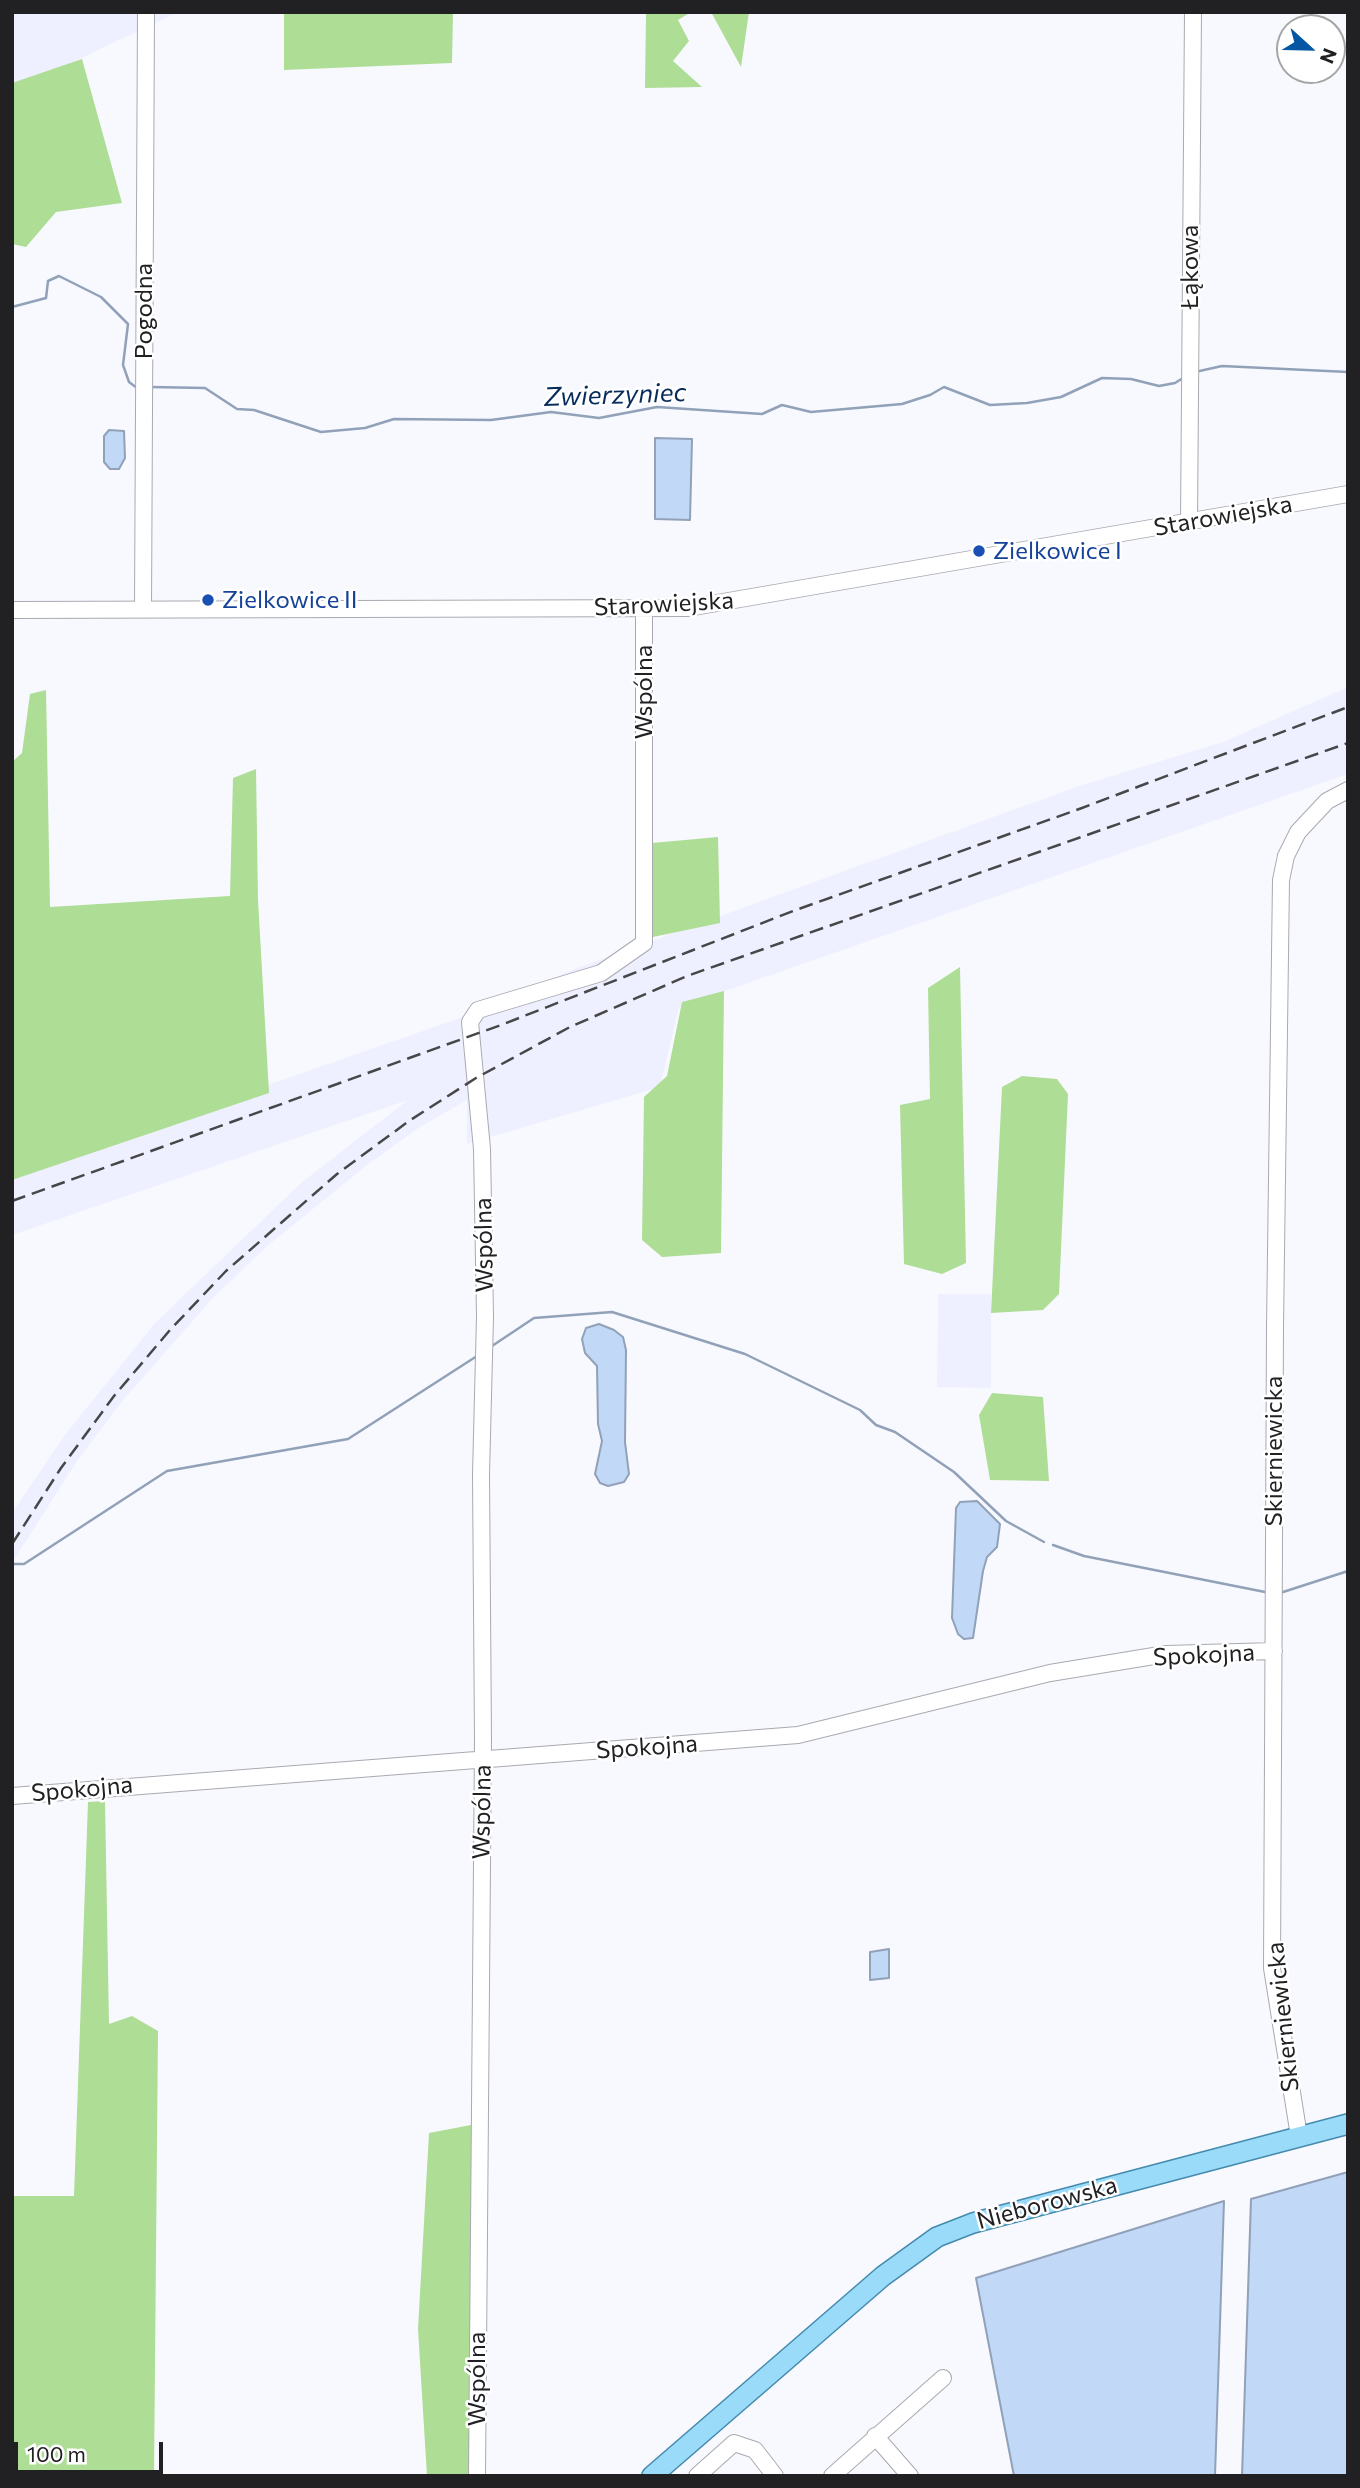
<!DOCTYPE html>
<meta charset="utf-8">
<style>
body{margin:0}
#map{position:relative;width:1360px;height:2488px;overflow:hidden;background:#f8f9ff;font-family:Commissioner,sans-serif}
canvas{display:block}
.frame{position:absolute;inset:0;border:14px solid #212124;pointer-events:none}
.north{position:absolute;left:1276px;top:14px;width:70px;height:70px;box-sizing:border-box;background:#fff;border:2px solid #a6a6a7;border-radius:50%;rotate:112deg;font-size:19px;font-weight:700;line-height:28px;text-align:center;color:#212124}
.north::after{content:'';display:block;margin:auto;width:24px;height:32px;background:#0457a5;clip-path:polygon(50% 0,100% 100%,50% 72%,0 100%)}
.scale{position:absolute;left:14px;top:2442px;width:149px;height:32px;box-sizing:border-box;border:4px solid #212124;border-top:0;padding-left:9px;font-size:21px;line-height:24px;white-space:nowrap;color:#212124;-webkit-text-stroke:5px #fff;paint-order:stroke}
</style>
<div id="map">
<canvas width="1360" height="2488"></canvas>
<div class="frame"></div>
<div class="north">N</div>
<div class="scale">100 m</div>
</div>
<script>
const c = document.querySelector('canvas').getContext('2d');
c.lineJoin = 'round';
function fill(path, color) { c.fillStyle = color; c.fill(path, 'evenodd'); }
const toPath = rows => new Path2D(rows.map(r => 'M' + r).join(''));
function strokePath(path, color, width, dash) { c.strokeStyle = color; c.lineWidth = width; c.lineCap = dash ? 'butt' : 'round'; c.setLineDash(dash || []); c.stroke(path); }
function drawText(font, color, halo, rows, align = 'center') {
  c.font = font + ' Commissioner,sans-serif'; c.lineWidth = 5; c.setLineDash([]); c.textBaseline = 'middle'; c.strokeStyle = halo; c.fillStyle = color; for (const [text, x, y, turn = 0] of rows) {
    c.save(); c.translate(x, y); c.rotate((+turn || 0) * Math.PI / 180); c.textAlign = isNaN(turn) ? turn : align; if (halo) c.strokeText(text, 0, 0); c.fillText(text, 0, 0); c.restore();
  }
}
fill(toPath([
 [12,12,178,12,54,71,12,86],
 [1348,687,1348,774,679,1007,660,1087,467,1144,467,1100,420,1127,371,1162,266,1247,212,1299,124,1399,79,1458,12,1563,12,1513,64,1436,155,1323,302,1182,408,1100,12,1235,12,1174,460,1018,577,968,1076,787,1223,742],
 [938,1294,991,1294,991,1388,937,1387]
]), '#eff0ff');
fill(toPath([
 [284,12,453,12,452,63,284,70],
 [646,12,691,12,678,20,689,41,673,61,702,87,645,88],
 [711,12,749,12,741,67],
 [82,59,122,203,56,212,26,247,12,244,12,83],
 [46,690,50,907,230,896,233,778,256,769,258,900,269,1093,12,1180,12,762,22,753,30,694],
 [718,837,720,923,653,937,652,843],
 [960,967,966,1263,942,1274,904,1264,900,1105,930,1099,928,988],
 [724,991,721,1253,662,1257,642,1240,644,1097,667,1076,682,1002],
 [1022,1076,1057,1079,1068,1094,1059,1294,1043,1310,991,1313,1002,1087],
 [992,1393,1043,1397,1049,1481,990,1480,979,1415],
 [105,1801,109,2024,132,2016,158,2031,154,2476,12,2476,12,2196,74,2196,88,1802],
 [471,2125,477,2476,427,2476,418,2329,429,2133]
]), '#aedd95');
const water = toPath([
 [109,430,124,431,125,458,119,469,110,469,104,462,104,436,109,430],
 [655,438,692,439,690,520,655,519,655,438],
 [599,1324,614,1330,623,1337,626,1350,625,1442,629,1474,624,1482,608,1486,600,1483,595,1474,602,1441,598,1424,597,1366,585,1353,582,1339,586,1328,599,1324],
 [977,1501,1000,1524,997,1547,987,1557,983,1571,973,1638,964,1639,958,1634,952,1618,956,1508,960,1502,977,1501],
 [889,1949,889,1978,870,1980,870,1952,889,1949],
 [1348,2172,1348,2476,1242,2476,1251,2199,1348,2172],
 [1224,2201,1215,2476,1014,2476,976,2278,1224,2201]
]);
fill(water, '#c1d8f7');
strokePath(water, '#91a1b8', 2);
strokePath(toPath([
 [12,307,46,298,48,281,59,276,101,297,128,324,123,365,129,382,137,388],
 [1195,372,1222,366,1348,372],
 [150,387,205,388,237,409,254,410,321,432,365,428,394,419,491,420,551,412,599,418,657,407,762,414,782,405,811,412,902,404,930,395,944,387,990,405,1027,403,1061,397,1102,378,1131,379,1159,386,1175,383,1183,378],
 [492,1346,534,1318,612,1312,745,1354,860,1410,876,1425,895,1432,954,1472,1006,1521,1044,1542],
 [1053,1545,1084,1556,1265,1592],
 [12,1564,24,1564,167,1471,348,1439,477,1356],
 [1280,1593,1348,1571]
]), '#91a1b8', 2.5);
const minor = toPath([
 [1189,522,1193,12],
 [143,609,146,12],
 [12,610,688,608,1348,494],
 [12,1796,798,1735,1050,1673,1166,1654,1274,1651],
 [1299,2136,1272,1968,1275,1327,1281,880,1286,856,1298,832,1327,801,1348,790],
 [875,2436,910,2476],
 [477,2476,483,1740,481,1474,485,1317,482,1149,470,1022,478,1010,601,973,644,943,644,609],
 [697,2476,734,2443,755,2450,775,2476],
 [832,2476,943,2378]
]);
const major = toPath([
 [652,2476,883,2276,937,2237,973,2223,1348,2124]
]);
strokePath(minor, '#a9aab1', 18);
strokePath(major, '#448aac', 22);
strokePath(minor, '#fff', 16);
strokePath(major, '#9adbf9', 19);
strokePath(toPath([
 [12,1201,501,1025,793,911,1082,808,1348,707],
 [12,1544,61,1468,114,1396,170,1330,226,1271,337,1174,409,1121,476,1078,570,1027,687,976,1348,743]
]), '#47474a', 2.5, [14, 7]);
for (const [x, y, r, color] of [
 [979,551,7,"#1a4fb4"],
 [208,600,7,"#1a4fb4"]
]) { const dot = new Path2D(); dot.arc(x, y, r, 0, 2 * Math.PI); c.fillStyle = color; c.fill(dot); strokePath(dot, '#fff', 2.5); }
drawText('24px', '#212124', '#fff', [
 ["Łąkowa",1190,267,-90],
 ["Pogodna",144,311,-90],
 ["Starowiejska",1223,516,-10],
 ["Starowiejska",664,604,-3],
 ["Wspólna",644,692,-90],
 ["Wspólna",484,1245,-91],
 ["Skierniewicka",1274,1451,-90],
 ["Spokojna",1204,1655,-3],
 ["Spokojna",647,1747,-4],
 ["Spokojna",82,1789,-5],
 ["Wspólna",482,1812,-89],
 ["Skierniewicka",1283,2017,-96],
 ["Nieborowska",1047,2203,-15],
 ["Wspólna",477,2379,-90]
]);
drawText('24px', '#164399', '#fff', [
 ["Zielkowice I",993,551],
 ["Zielkowice II",222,600]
], 'left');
drawText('italic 26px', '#072c5a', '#fff', [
 ["Zwierzyniec",615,395,-2]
]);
</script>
